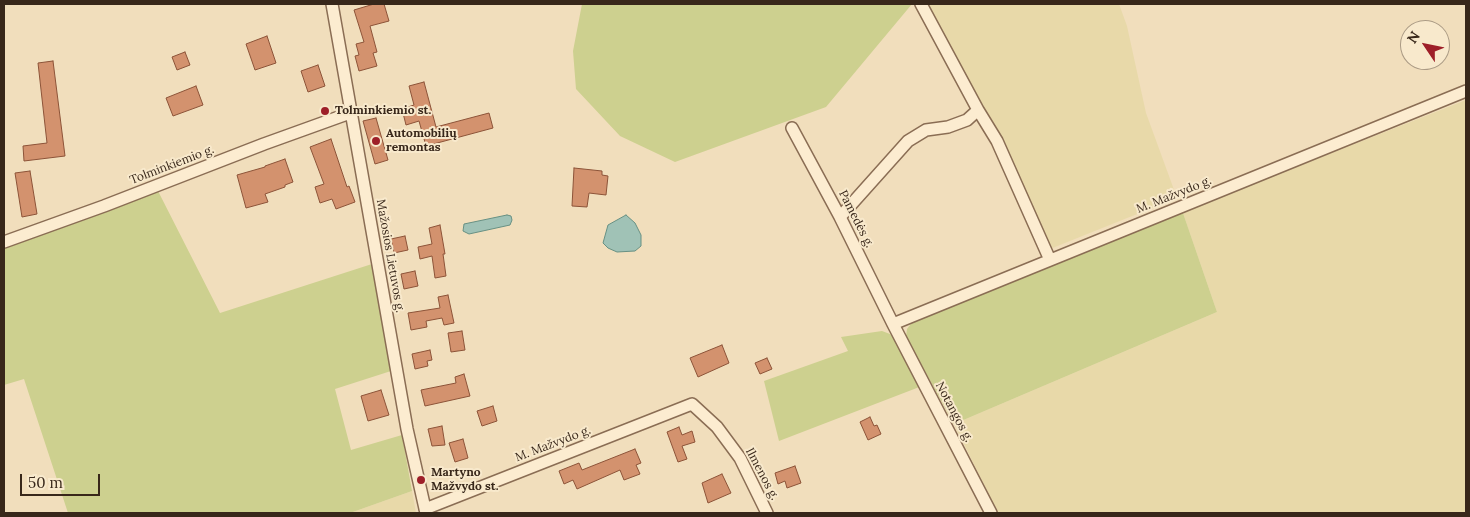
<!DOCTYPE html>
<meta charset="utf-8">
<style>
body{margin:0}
#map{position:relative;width:1470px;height:517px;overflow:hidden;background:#f1debc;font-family:Lora,serif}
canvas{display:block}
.frame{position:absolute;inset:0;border:5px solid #38271a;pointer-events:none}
.north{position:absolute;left:1400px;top:20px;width:50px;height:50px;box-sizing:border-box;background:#f8e9cc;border:1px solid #ab9b85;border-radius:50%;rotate:304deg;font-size:14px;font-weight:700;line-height:20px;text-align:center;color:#38271a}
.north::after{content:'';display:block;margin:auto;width:18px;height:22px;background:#9e1f28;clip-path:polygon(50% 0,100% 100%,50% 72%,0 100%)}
.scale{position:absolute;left:20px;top:474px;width:80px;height:22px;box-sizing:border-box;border:2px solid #38271a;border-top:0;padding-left:6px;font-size:15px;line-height:18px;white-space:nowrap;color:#38271a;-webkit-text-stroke:4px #f8e9cc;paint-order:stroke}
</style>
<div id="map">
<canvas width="1470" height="517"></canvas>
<div class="frame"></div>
<div class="north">N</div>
<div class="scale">50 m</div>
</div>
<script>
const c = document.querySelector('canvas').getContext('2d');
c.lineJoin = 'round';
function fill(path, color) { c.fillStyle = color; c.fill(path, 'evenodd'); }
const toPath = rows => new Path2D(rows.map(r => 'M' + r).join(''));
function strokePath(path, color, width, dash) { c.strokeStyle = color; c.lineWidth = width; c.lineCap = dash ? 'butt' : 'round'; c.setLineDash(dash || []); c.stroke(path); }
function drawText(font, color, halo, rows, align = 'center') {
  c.font = font + ' Lora,serif'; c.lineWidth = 4; c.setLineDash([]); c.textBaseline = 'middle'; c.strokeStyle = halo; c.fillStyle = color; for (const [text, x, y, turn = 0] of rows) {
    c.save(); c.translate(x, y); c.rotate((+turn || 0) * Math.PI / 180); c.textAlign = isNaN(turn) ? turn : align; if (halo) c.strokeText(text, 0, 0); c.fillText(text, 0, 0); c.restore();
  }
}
fill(toPath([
 [925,4,1119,4,1127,26,1146,113,1177,198,1050,249],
 [1466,100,1466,513,998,513,954,424,1217,312,1183,213,1286,171],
 [412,491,416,513,350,513]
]), '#e8d9a9');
fill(toPath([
 [582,4,912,4,826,107,675,162,620,136,576,89,573,51],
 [158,191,220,313,372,264,391,371,335,389,351,450,402,435,412,491,350,513,68,513,24,379,4,385,4,248],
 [1183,213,1217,312,954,424,906,337,907,329,913,321],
 [882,331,890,334,896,340,922,386,779,441,764,381,848,351,841,337]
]), '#cdd08f');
const water = toPath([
 [507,215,511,216,512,220,510,225,469,234,463,231,464,224,507,215],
 [626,215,635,223,641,235,641,246,635,251,617,252,608,248,603,243,608,225,626,215]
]);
fill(water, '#a0c2b6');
strokePath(water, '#679083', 1);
const building = toPath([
 [374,4,384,4,389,21,370,26,377,52,373,53,377,66,359,71,355,56,359,55,356,44,364,42,354,10,374,4],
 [267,36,276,63,255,70,246,44,267,36],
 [185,52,190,65,177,70,172,57,185,52],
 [53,61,65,156,24,161,23,146,47,143,38,63,53,61],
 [318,65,325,86,308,92,301,71,318,65],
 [424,82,436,127,489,113,493,128,426,146,419,121,406,125,402,109,414,105,409,86,424,82],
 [196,86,203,105,173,116,166,98,196,86],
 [376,118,388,160,375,164,363,121,376,118],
 [331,139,347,187,349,186,355,202,336,209,332,199,320,203,315,187,324,184,310,147,331,139],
 [285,159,293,182,285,185,285,187,265,194,268,202,246,208,237,175,265,167,265,166,285,159],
 [574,168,602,171,602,175,608,176,606,195,589,193,587,207,572,206,574,168],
 [30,171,37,214,22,217,15,173,30,171],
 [440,225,445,254,443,254,446,276,435,278,432,256,420,259,418,247,432,244,429,228,440,225],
 [405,236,408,250,394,253,391,239,405,236],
 [415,271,418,286,404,289,401,274,415,271],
 [448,295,454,323,444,325,442,318,426,321,427,327,411,330,408,313,440,308,438,297,448,295],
 [462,331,465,350,451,352,448,333,462,331],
 [722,345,729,363,698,377,690,358,722,345],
 [430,350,432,360,427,361,428,366,415,369,412,354,430,350],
 [767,358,772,369,760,374,755,363,767,358],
 [464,374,470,396,425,406,421,390,456,383,455,377,464,374],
 [381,390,389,415,368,421,361,396,381,390],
 [493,406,497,421,482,426,477,411,493,406],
 [870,417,874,426,877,425,881,434,868,440,860,422,870,417],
 [442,426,445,445,432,446,428,429,442,426],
 [679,427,682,435,692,431,695,442,682,446,687,459,678,462,667,432,679,427],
 [463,439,468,458,455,462,449,443,463,439],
 [635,449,641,463,636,465,640,474,624,480,620,470,577,489,573,480,564,484,559,471,579,463,582,470,635,449],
 [795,466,801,483,787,488,785,481,778,484,775,473,795,466],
 [722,474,731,493,708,503,702,483,722,474]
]);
fill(building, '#d3926e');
strokePath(building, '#8c5338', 1);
const minor = toPath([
 [332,4,407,429,426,513],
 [978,110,997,141,1050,260],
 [792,128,840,217,893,324,991,513],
 [840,217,908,141,926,130,948,127,967,120,978,110,921,4],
 [4,242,104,206,264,144,350,113],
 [893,324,1466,91],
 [425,509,692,404,717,427,740,458,767,513]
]);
strokePath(minor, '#8a6d54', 14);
strokePath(minor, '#fcecd0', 11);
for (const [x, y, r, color] of [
 [325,111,5,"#9e1f28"],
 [376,141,5,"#9e1f28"],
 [421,480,5,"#9e1f28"]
]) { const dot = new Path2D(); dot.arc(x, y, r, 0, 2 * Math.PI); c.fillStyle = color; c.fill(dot); strokePath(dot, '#f8e9cc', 2); }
drawText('bold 12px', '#38271a', '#f8e9cc', [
 ["Tolminkiemio st.",335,111],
 ["Automobilių",386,134],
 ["remontas",386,148],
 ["Martyno",431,473],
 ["Mažvydo st.",431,487]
], 'left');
drawText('12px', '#38271a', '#f8e9cc', [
 ["Tolminkiemio g.",172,165,-21],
 ["M. Mažvydo g.",1174,195,-22],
 ["Pamedės g.",856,219,63],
 ["Mažosios Lietuvos g.",390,256,80],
 ["Notangos g.",954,412,62],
 ["M. Mažvydo g.",553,444,-21],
 ["Ilmenos g.",762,474,62]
]);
</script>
